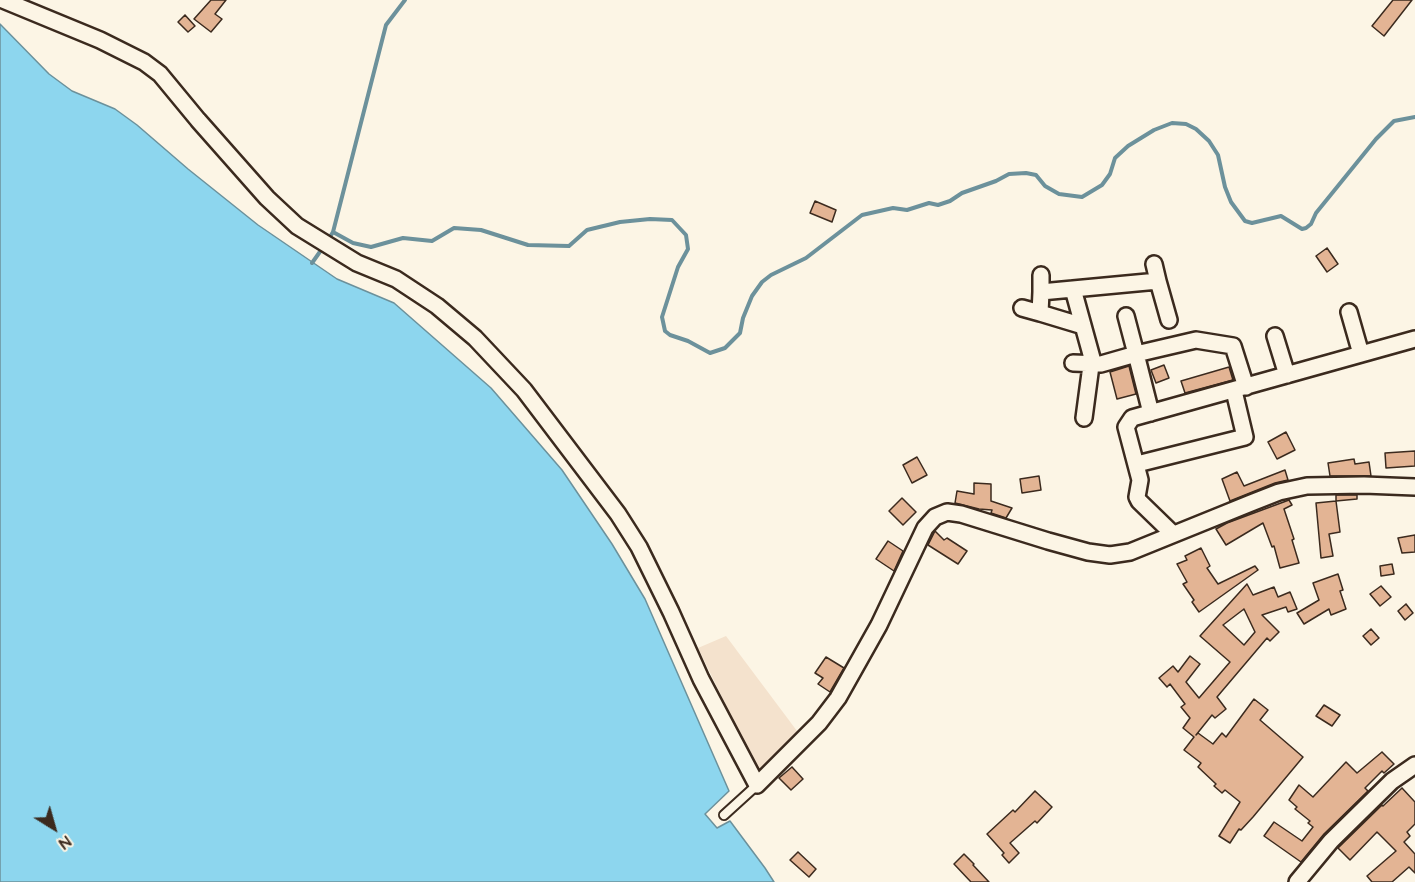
<!DOCTYPE html>
<style>
body{margin:0}
#map{position:relative;width:1415px;height:882px;overflow:hidden;background:#fcf5e5;font-family:"Architects Daughter",sans-serif}
canvas{display:block}
.north{position:absolute;left:24px;top:798px;width:60px;height:60px;-webkit-text-stroke:4px #fcf5e5;paint-order:stroke;rotate:143deg;font-size:16px;font-weight:700;line-height:24px;text-align:center;color:#3b2a1e}
.north::after{content:'';display:block;margin:auto;width:21px;height:27px;background:#3b2a1e;clip-path:polygon(50% 0,100% 100%,50% 72%,0 100%)}
</style>
<div id="map">
<canvas width="1415" height="882"></canvas>
<div class="north">N</div>
</div>
<script>
const c = document.querySelector('canvas').getContext('2d');
c.lineJoin = 'round';
function fill(path, color) { c.fillStyle = color; c.fill(path, 'evenodd'); }
const toPath = rows => new Path2D(rows.map(r => 'M' + r).join(''));
function strokePath(path, color, width, dash) { c.strokeStyle = color; c.lineWidth = width; c.lineCap = dash ? 'butt' : 'round'; c.setLineDash(dash || []); c.stroke(path); }
fill(toPath([
 [726,636,800,735,759,773,698,648]
]), '#f4e2cd');
const water = toPath([
 [0,24,49,74,72,91,115,109,137,125,188,169,258,225,337,279,394,303,491,388,562,470,612,544,645,599,729,791,705,814,717,828,730,821,765,868,774,882,0,882,0,24]
]);
fill(water, '#8dd6ee');
strokePath(water, '#6c919b', 1.5);
strokePath(toPath([
 [333,232,353,243,371,247,403,238,432,241,454,228,481,230,528,245,569,246,587,230,620,222,650,219,672,220,686,235,688,249,678,267,662,317,665,331,670,335,688,341,710,353,725,348,740,333,743,318,752,296,762,282,771,275,806,258,862,215,893,208,907,210,929,203,938,205,950,201,962,193,996,181,1009,174,1026,173,1036,175,1045,186,1059,194,1082,197,1102,185,1110,174,1115,158,1128,146,1154,130,1172,123,1186,124,1196,129,1209,141,1218,155,1225,187,1231,202,1245,221,1252,223,1281,216,1302,229,1306,228,1311,224,1316,213,1376,139,1394,121,1415,117],
 [328,240,333,232,386,25,405,0],
 [312,263,324,246]
]), '#6c919b', 4);
const building = toPath([
 [211,0,226,0,215,14,222,19,211,32,194,19,211,0],
 [1393,0,1412,0,1384,36,1372,26,1393,0],
 [185,15,195,26,188,32,178,22,185,15],
 [815,201,836,210,832,222,810,213,815,201],
 [1327,248,1338,264,1327,272,1316,256,1327,248],
 [1164,365,1169,378,1156,383,1151,370,1164,365],
 [1129,366,1136,394,1117,399,1110,372,1129,366],
 [1229,367,1233,380,1185,393,1181,381,1229,367],
 [1286,432,1295,450,1277,459,1268,442,1286,432],
 [1415,451,1415,466,1386,468,1385,453,1415,451],
 [917,457,927,475,912,483,903,465,917,457],
 [1354,459,1355,464,1369,462,1371,476,1330,476,1328,463,1354,459],
 [1285,470,1288,480,1275,483,1230,501,1222,479,1237,472,1244,486,1285,470],
 [1039,476,1041,490,1022,493,1020,479,1039,476],
 [974,483,991,484,991,501,1012,508,1006,518,991,513,992,510,979,509,955,503,957,491,974,494,974,483],
 [1336,495,1357,495,1357,499,1336,501,1336,495],
 [902,498,916,512,903,525,889,511,902,498],
 [1289,500,1292,505,1284,509,1294,539,1292,540,1299,563,1280,568,1274,546,1272,547,1263,523,1226,545,1216,529,1227,523,1289,500],
 [1336,501,1340,532,1329,534,1333,556,1321,558,1316,503,1336,501],
 [935,531,944,540,947,538,967,551,958,564,928,545,935,531],
 [1415,535,1415,552,1402,553,1398,538,1415,535],
 [888,541,903,551,894,571,876,559,888,541],
 [1201,548,1210,566,1207,568,1218,584,1255,566,1258,570,1199,612,1192,602,1194,600,1183,584,1187,582,1177,564,1187,560,1185,556,1201,548],
 [1392,564,1394,574,1381,576,1380,566,1392,564],
 [1338,574,1343,590,1340,591,1346,609,1331,615,1329,609,1304,624,1297,613,1319,600,1313,583,1338,574],
 [1247,584,1253,595,1274,587,1278,597,1290,592,1297,609,1288,612,1286,607,1262,615,1279,632,1270,641,1267,638,1217,697,1226,709,1215,718,1212,715,1196,735,1198,733,1213,744,1222,733,1226,737,1254,699,1268,710,1260,720,1303,757,1253,817,1241,830,1239,829,1230,843,1219,836,1240,802,1225,790,1222,793,1214,786,1216,784,1198,767,1201,763,1184,750,1194,737,1183,728,1190,718,1181,707,1185,704,1170,684,1167,687,1159,678,1173,666,1178,672,1190,656,1200,664,1186,682,1199,698,1230,662,1200,636,1247,584],
 [1244,609,1255,632,1244,645,1223,625,1244,609],
 [1381,586,1391,597,1380,606,1370,594,1381,586],
 [1406,604,1413,613,1405,620,1398,611,1406,604],
 [1371,629,1379,638,1371,645,1363,636,1371,629],
 [826,657,844,668,830,692,818,684,823,678,815,673,826,657],
 [1324,705,1340,715,1332,726,1316,716,1324,705],
 [1382,752,1394,764,1384,773,1382,771,1365,788,1368,791,1324,834,1301,862,1264,836,1274,822,1302,841,1313,827,1308,823,1310,821,1295,809,1297,807,1289,800,1299,785,1313,797,1346,762,1357,773,1382,752],
 [792,767,803,779,791,790,779,778,792,767],
 [1402,788,1415,802,1415,824,1407,832,1410,836,1404,842,1415,854,1415,873,1409,867,1392,882,1372,882,1367,876,1396,851,1377,832,1350,860,1338,848,1382,805,1383,806,1402,788],
 [1035,791,1052,807,1037,823,1035,821,1010,843,1019,853,1009,863,1002,855,1004,853,987,834,1013,810,1015,812,1035,791],
 [798,852,816,869,809,877,790,860,798,852],
 [964,854,974,864,973,865,989,882,971,882,954,864,964,854]
]);
fill(building, '#e3b494');
strokePath(building, '#3b2a1e', 1.5);
const lane = toPath([
 [724,815,757,785]
]);
const street = toPath([
 [3,0,100,40,144,62,160,74,198,120,267,198,297,226,357,263,396,279,437,306,475,338,524,390,618,514,639,547,671,612,701,679,757,785,819,723,838,698,879,625,925,528,935,517,947,512,961,514,1048,541,1088,552,1110,555,1130,552,1251,503,1279,492,1307,486,1364,485,1415,487],
 [1154,264,1158,281],
 [1073,289,1041,292,1040,313,1083,326],
 [1041,292,1041,275],
 [1022,308,1040,313],
 [1349,312,1361,354],
 [1126,316,1136,354,1196,340,1233,346,1246,387],
 [1275,336,1287,375],
 [1073,363,1101,364,1136,354,1151,413],
 [1084,418,1092,358,1073,289,1158,281,1169,320],
 [1137,464,1245,437,1234,391],
 [1173,534,1139,501,1137,497,1140,480,1126,427,1132,418,1415,339],
 [1297,882,1331,841,1392,781,1415,765]
]);
strokePath(lane, '#3b2a1e', 12);
strokePath(street, '#3b2a1e', 20);
strokePath(lane, '#fcf5e5', 8);
strokePath(street, '#fcf5e5', 15);
</script>
